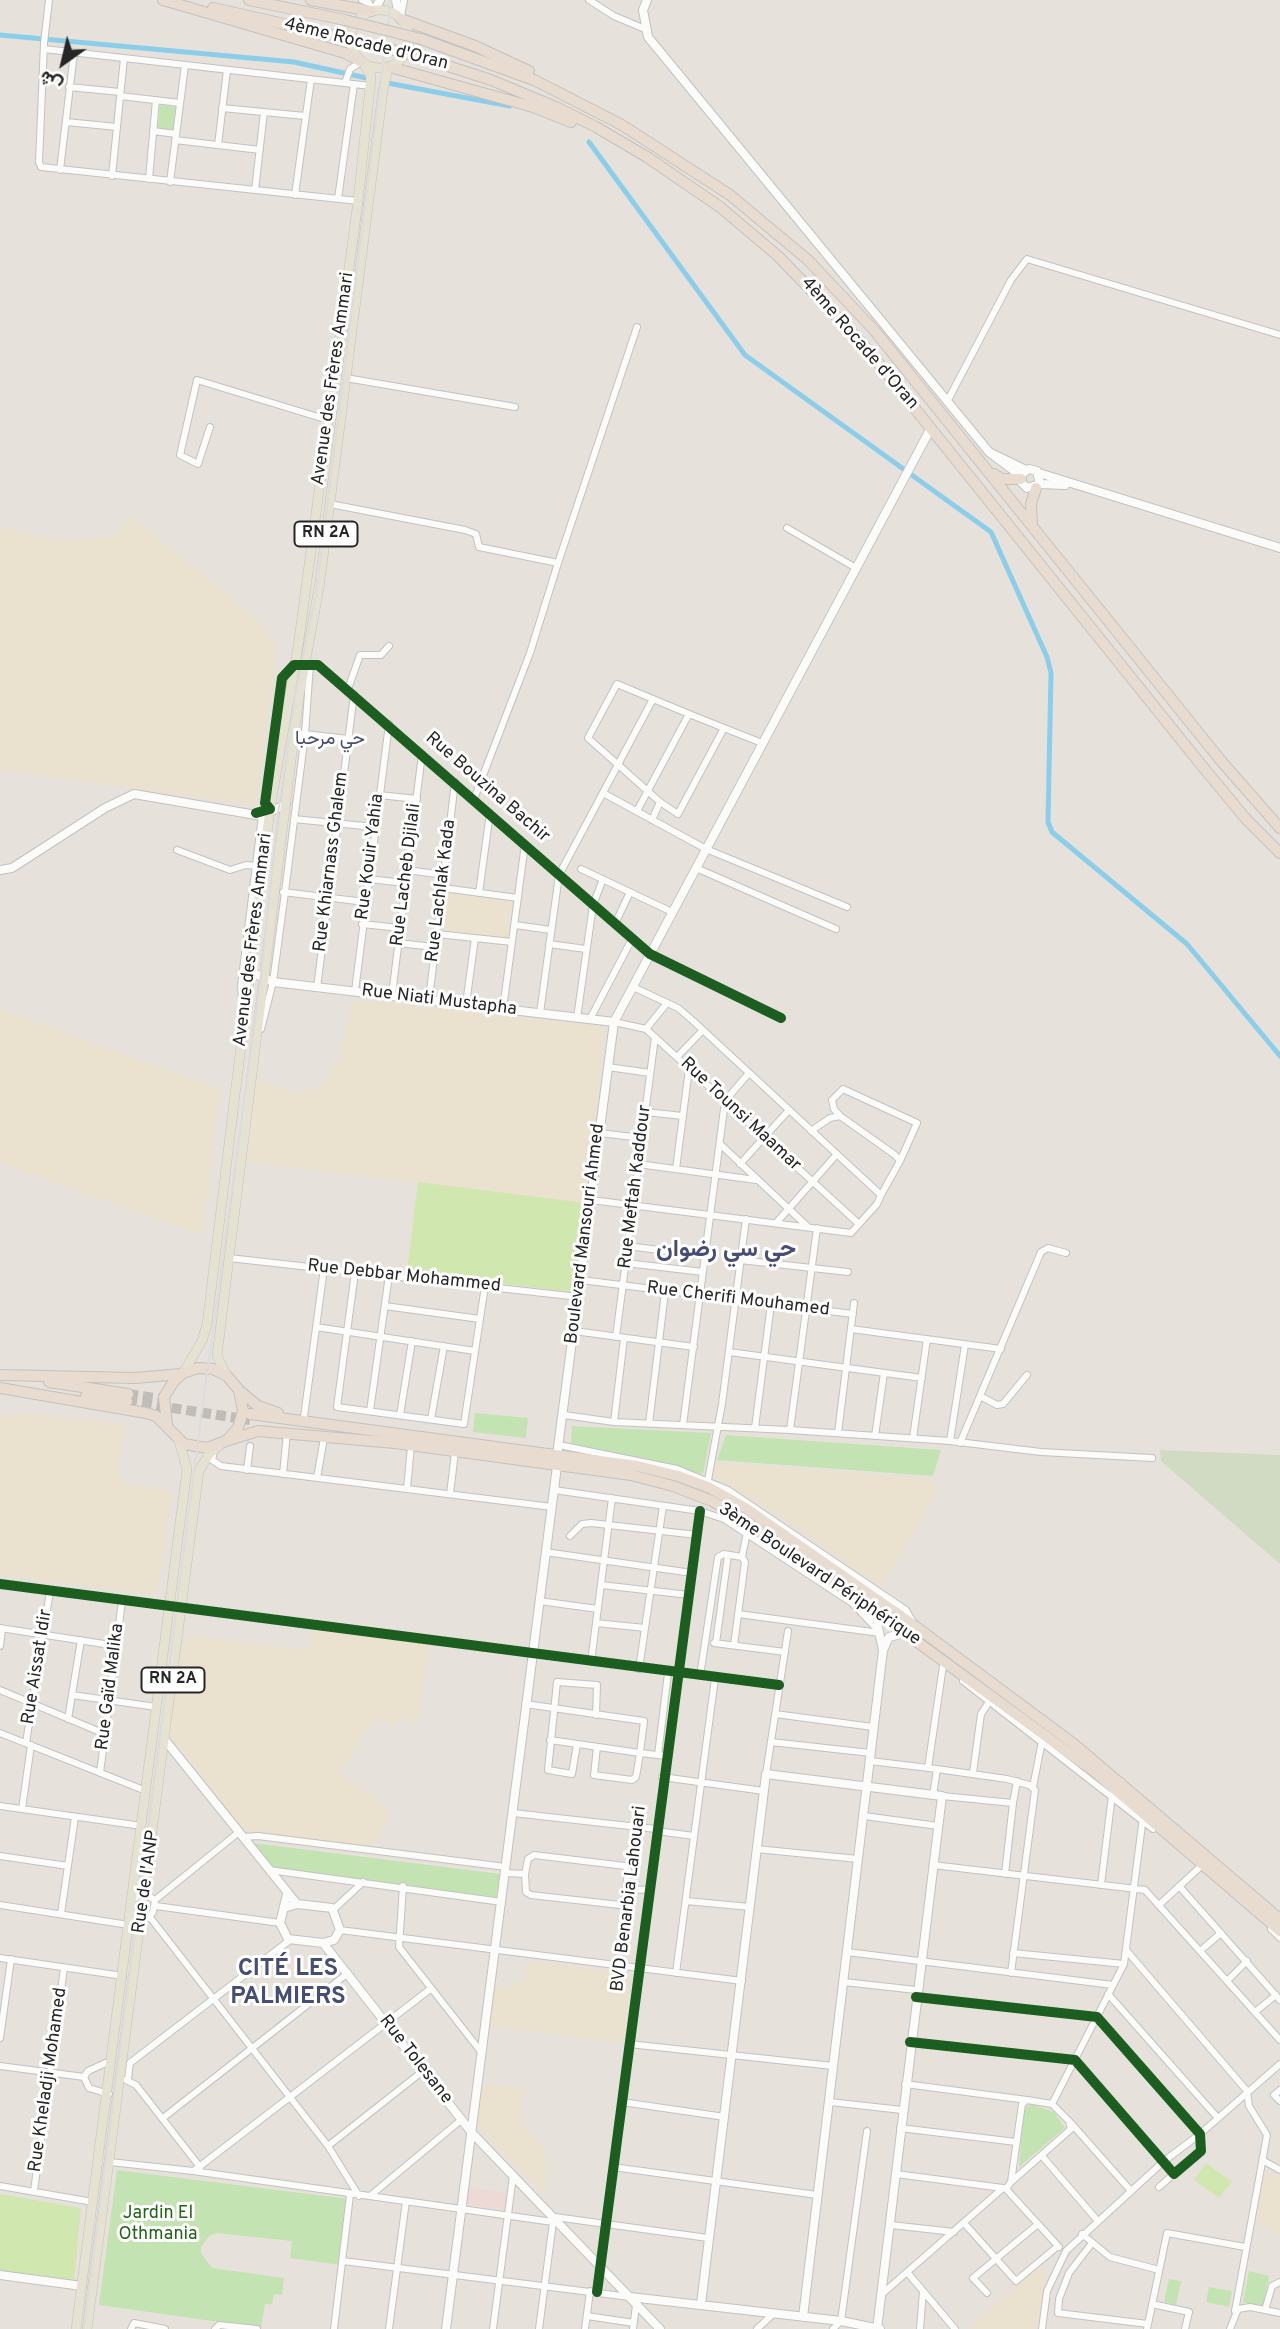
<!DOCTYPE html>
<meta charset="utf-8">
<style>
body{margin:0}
#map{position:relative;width:1280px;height:2329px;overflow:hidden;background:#e6e2db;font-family:Overpass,Vazirmatn,sans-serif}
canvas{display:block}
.north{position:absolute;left:28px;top:28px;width:70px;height:70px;-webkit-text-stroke:5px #fff;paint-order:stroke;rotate:214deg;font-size:19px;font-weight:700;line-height:28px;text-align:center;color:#262626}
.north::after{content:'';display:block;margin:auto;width:24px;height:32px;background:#262626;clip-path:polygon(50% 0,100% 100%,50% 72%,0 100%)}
</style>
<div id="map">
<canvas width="1280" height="2329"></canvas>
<div class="north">ش</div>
</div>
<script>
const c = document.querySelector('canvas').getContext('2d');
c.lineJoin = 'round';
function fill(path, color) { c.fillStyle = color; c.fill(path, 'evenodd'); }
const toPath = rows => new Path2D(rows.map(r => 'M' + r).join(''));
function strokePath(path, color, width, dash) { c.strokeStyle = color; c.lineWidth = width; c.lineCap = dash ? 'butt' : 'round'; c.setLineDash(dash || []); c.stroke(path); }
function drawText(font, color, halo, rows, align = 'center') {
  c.font = font + ' Overpass,Vazirmatn,sans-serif'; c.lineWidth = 6; c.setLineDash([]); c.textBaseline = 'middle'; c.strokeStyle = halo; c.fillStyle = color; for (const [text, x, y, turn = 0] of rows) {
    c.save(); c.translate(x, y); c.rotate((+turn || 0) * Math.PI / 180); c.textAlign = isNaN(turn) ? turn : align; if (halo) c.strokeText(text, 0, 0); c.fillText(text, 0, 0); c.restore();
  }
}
fill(toPath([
 [132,516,261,623,266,637,278,642,255,805,0,770,0,527,48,539,112,538],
 [445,891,514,900,510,940,441,930],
 [353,999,605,1027,585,1203,247,1162,257,1079,295,1093,318,1088,339,1060],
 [0,1009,220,1089,202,1235,0,1163],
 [36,1414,124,1425,119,1473,127,1484,173,1491,157,1595,0,1575,0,1415],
 [714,1462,935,1479,935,1496,881,1587,774,1512,714,1478],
 [312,1628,429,1643,418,1723,403,1715,395,1728,376,1716,339,1774,389,1809,390,1818,370,1849,251,1833,241,1828,169,1735,185,1636,309,1650],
 [527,1961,631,1973,623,2043,486,2026,490,1987,509,1988,510,1981,524,1982],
 [483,2083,524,2089,520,2121,543,2147,547,2185,540,2192,478,2129],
 [1265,2173,1280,2177,1280,2236,1255,2220],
 [1039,2266,1047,2276,1037,2329,969,2329]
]), '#eae2cf');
fill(toPath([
 [468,2187,509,2193,507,2210,465,2204]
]), '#eddad7');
fill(toPath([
 [160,105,177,107,174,132,158,129],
 [475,1413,528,1418,526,1438,473,1432],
 [572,1426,711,1433,703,1474,571,1445],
 [726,1435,941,1450,933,1476,717,1460],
 [252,1843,500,1874,496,1897,271,1867],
 [1031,2104,1054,2112,1065,2128,1019,2167,1024,2108],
 [117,2170,349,2199,340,2265,290,2258,292,2241,216,2233,209,2236,201,2247,201,2253,212,2268,284,2278,282,2295,274,2294,272,2304,265,2304,261,2328,99,2305],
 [1249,2271,1269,2276,1263,2306,1243,2302],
 [1169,2279,1181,2281,1176,2305,1164,2302],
 [1209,2287,1232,2291,1229,2307,1206,2302]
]), '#c4e3b2');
fill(toPath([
 [1160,1450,1280,1455,1280,1564,1161,1461]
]), '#d1dac2');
fill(toPath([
 [418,1182,585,1203,573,1292,407,1272],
 [1206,2163,1232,2182,1219,2198,1194,2180],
 [0,2194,81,2208,74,2282,0,2273]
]), '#d0e7b0');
strokePath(toPath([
 [0,35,294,62,371,79],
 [382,82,510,106],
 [589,142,745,355,991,532,1047,657,1051,673,1048,822,1052,832,1187,944,1280,1056]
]), '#8cceea', 5);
strokePath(toPath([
 [128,1394,161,1399],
 [127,1401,250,1420]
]), '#c0bcb7', 10, [10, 5]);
const street = toPath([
 [49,0,44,43,39,162,41,167,358,201],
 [362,0,369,3,373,11],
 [589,0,614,16,645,29],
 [401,16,404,0],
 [44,49,371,86],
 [345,83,350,69,361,62],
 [69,87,120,92],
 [120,96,180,103],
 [222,108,305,116],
 [66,122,117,127],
 [153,131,176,134],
 [175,140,260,150],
 [218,145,227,70],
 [60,170,74,53],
 [112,176,124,58],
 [149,179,156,100],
 [170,182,185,65],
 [255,190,264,112],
 [295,195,311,79],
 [338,199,354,84],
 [346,378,515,407],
 [948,400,1011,280,1027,259,1280,335],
 [210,427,198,464,180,455,197,380,328,420],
 [330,504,465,530,476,534,479,547,558,563,530,653,474,799],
 [787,528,856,568],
 [558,563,637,327],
 [348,689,360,655,381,655,389,646],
 [724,728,678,814,660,802,588,738,617,684,689,714,724,728,762,743],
 [296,733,348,739],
 [603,793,706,849,847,907],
 [379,795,417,799],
 [270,809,265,803,282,678,294,665,318,665,650,954,781,1018],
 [637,811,689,714],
 [294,819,374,827],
 [652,820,660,802],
 [177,850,230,870,246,865,257,866],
 [696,868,836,929],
 [581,869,672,912],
 [407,870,444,875],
 [368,879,405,883],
 [443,888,518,898],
 [283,892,365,902],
 [479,893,490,813],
 [362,924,400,928],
 [615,924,630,892],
 [515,925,551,930],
 [437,934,512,942],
 [398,943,435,947],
 [549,944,586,949],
 [317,988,354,694],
 [355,991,389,724],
 [392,995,422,754],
 [429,999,455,782],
 [466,1004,475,938],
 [243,1008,241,986,262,816],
 [503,1009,525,844],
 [540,1013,559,875,653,699],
 [577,1018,593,905,603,879],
 [590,1019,632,939],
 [614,1022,646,1029,859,1224],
 [261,1029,273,982,285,892,305,734,310,665],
 [646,1029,667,1003],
 [677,1057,703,1030],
 [608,1067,650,1073],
 [645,1112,683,1116],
 [840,1116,834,1109,832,1100,843,1089,917,1123,900,1161],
 [811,1131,830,1118,840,1116,895,1155,900,1161,881,1195],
 [599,1133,642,1138],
 [720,1144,808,1227],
 [638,1164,756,1180],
 [740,1164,789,1110],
 [676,1169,689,1069],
 [591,1200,851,1233,877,1204,881,1195,691,1019,678,1008,633,987],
 [776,1223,837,1154],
 [628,1246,705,1256],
 [229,1258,579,1297],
 [740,1260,848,1272],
 [626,1263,703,1272],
 [355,1272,337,1407,464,1424,485,1286],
 [581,1280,853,1314],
 [385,1306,480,1319],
 [316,1327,475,1351],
 [851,1329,1001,1349],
 [574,1331,694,1347],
 [616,1337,655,1037],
 [729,1352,922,1378],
 [980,1396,997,1405,1003,1404,1027,1375],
 [370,1411,389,1275],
 [400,1415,412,1341],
 [564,1415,614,1422,790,1430,950,1441,1041,1452,1152,1458],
 [304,1417,324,1268],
 [431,1419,444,1346],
 [614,1422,624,1338],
 [649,1424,665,1292],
 [683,1425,725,1101,749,1073],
 [755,1428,771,1304],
 [790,1430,817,1228],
 [838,1433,854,1303],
 [875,1436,884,1373],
 [913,1438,927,1339],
 [950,1441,965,1345],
 [960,1443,1041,1252,1048,1248,1066,1253],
 [559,1445,677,1469,728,1490,906,1610,914,1624],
 [214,1451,212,1460,221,1466,552,1507],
 [247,1470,250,1446],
 [283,1474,287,1433],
 [317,1478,324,1438],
 [708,1480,722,1404,746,1219],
 [407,1489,411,1446],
 [554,1490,700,1511,724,1519,852,1603,876,1628],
 [450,1494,455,1452],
 [570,1536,582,1524,591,1523,697,1535],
 [545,1552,692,1573],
 [0,1584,779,1685],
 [601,1585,689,1595],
 [539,1601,598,1609],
 [738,1614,880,1633],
 [596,1623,645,1628],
 [0,1628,117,1646],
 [714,1643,785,1652],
 [716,1643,728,1555],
 [734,1645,745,1562,742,1557],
 [0,1646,2,1629],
 [591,1662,612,1498],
 [639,1669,663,1506],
 [700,1676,718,1557,724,1554,742,1557,747,1532],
 [963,1681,1153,1829],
 [0,1690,105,1734],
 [72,1695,156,1707],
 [525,1704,644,1721,640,1753,666,1756],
 [775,1714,873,1727],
 [68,1719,81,1640],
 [0,1733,146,1791],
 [550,1740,640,1753,636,1777,632,1780,594,1775,597,1747],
 [771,1742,871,1753],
 [26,1743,50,1591],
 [577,1744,572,1774,548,1770,557,1682,597,1685,596,1715],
 [658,1755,668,1673],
 [870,1761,937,1769,933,1795],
 [928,1768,943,1666],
 [937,1769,1007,1779,1029,1785,1035,1790,1011,1973],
 [100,1773,122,1601],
 [973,1773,981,1714,989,1702],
 [766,1774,788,1631],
 [662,1777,764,1791],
 [1033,1787,1042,1741],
 [942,1796,1013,1803,1005,1874],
 [1013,1803,1017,1781],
 [0,1806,142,1826],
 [22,1809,31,1745],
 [513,1813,656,1829],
 [864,1816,938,1826],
 [656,1831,694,1836],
 [243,1837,258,1836,506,1867],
 [756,1849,858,1859],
 [0,1856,68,1866],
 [933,1865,1145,1890,1280,2040],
 [269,1870,502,1902],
 [505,1873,525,1874,528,1859,534,1855,625,1866,628,1870,626,1889,648,1890],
 [525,1874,526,1892,531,1895,620,1905,624,1903,626,1889],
 [1101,1885,1112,1795],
 [403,1886,399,1947,482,2053],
 [1179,1886,1280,2000],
 [133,1899,144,1894,155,1900,153,1912,148,1918],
 [155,1900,239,1832],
 [686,1901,750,1907],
 [0,1905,129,1925],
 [1159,1905,1199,1868],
 [156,1906,280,1923],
 [334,1909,363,1882],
 [61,1914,75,1817],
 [149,1916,328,2146,359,2196],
 [1271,1929,1280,1938],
 [340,1930,742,1981],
 [1126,1950,1247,2091,1249,2106,1267,2135,1235,2311],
 [1200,1951,1221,1933],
 [847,1952,1113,1985],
 [1013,1953,1124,1964],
 [0,1958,123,1976],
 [676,1973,715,1678],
 [1227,1981,1247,1961],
 [844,1982,916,1990],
 [1108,1994,1217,2117],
 [1255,2012,1276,1995],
 [0,2038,11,1959],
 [910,2042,1075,2060,1174,2174,1201,2151,1200,2134,1097,2017,916,1997],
 [629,2044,833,2066],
 [0,2066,84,2077],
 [84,2077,89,2088,109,2094],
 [84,2077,88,2071,110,2061],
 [128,2079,130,2063,290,1940],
 [126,2080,136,2085,200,2167],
 [905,2084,1027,2100],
 [1280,2090,1274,2095,1280,2101],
 [622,2102,725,2117],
 [830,2102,902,2110],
 [1052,2104,1124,1964,1143,1817],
 [163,2118,348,1973],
 [1070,2122,1131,2191],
 [900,2128,1016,2142],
 [328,2146,423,2071],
 [1042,2156,1097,2220],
 [1264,2161,1280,2170],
 [110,2162,193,2171,553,2222,555,2217,708,2238],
 [613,2167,817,2195],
 [195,2170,429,1990],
 [896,2174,1003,2188],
 [0,2186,93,2202],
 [1159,2187,1174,2174],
 [1006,2189,1059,2247],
 [34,2191,64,1968],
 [370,2196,461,2120],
 [964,2223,1016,2281,1058,2246],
 [891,2225,954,2232],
 [1082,2234,1110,2257,1159,2270],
 [1092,2243,1069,2273,1059,2299,1058,2313,1148,2324],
 [343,2261,630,2297],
 [907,2272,955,2329],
 [597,2292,700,1511],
 [987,2293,973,2278,1038,2224],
 [882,2294,1003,2188,1006,2189,1011,2182,1022,2104,1027,2100,1052,2104,1069,2121,1071,2129,1011,2182],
 [1152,2304,1189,2312,1185,2329],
 [1265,2310,1272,2286,1280,2282],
 [587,2316,634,2323],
 [131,2329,134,2323,165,2329],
 [215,2329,219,2325,257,2329],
 [334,2329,350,2195],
 [389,2329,406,2201],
 [493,2329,513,2176],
 [539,2329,553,2222],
 [585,2329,590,2291],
 [633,2329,636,2305],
 [757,2329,773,2314],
 [833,2329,841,2321,867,2131],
 [920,2329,923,2291],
 [1042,2329,1047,2291,1066,2251,1164,2161,1200,2134,1280,2064],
 [1147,2329,1167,2233,1245,2247],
 [1230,2329,1238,2309,1250,2307,1280,2313]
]);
const secondary = toPath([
 [396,0,399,17],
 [647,0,643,10,648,37,989,452,1021,476],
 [374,11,380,0],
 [991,453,1026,470],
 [1039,473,1280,548],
 [1040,484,1037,471,1029,469,1022,474,1021,482,1027,488,1040,484,1065,485],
 [0,870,12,868,105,808,134,794,262,816,286,804],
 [249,971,273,982,614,1022],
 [557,1455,614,1022,931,428],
 [869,1610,877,1623,883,1650],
 [165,1740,297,1904],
 [284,1908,297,1904,332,1908,340,1930,334,1940,323,1943,288,1939,280,1923,287,1894],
 [323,1943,472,2133,660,2329],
 [0,2275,82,2286],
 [630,2297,841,2321,880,2329],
 [701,2304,766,1774,942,1796,877,2329],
 [803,2317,883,1650,889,1637,905,1633],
 [446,2329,557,1466]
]);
const primary = toPath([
 '351 39a29 29 0 1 1 58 0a29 29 0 1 1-58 0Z',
 [183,1373,202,1341,207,1324,270,809,298,647,358,201,371,77,365,65],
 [227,1376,217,1356,229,1258,299,696,319,588,383,90,388,68],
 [76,2329,187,1469,179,1441],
 [87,2329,199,1471,209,1454,219,1446]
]);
const highway = toPath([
 [163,0,345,53,360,61],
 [249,0,345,20],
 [311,0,371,11],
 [213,8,333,35],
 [401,19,475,46,529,71],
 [421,39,534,80,622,125,730,195,808,260,874,330,1222,762,1280,828],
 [417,56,491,80,556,107,596,127,647,157,720,207,778,256,863,344,1198,761,1246,819,1280,853],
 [390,67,533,107,571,122],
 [994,474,1002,479,1021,479],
 [1032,524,1031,504,1036,488],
 [0,1375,135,1378,181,1374],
 [49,1382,128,1394],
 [0,1388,146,1413,156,1416,184,1444,207,1448,226,1441,238,1428,243,1411,239,1390,227,1376,213,1369,198,1368,183,1373,174,1381,164,1397,167,1425],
 [241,1392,258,1406,278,1413],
 [86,1396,127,1401],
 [250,1414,637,1466,678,1476,710,1488,747,1509,915,1626,1074,1744,1280,1919],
 [226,1441,258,1431,395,1443,631,1475,673,1486,712,1501,745,1520,905,1633,1095,1772,1280,1931]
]);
strokePath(street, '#c3c1c1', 8);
strokePath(secondary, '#c3c1c1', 10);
strokePath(primary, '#c3c1bf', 10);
strokePath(highway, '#c3c1bf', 12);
strokePath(street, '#fbfbfa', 6);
strokePath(secondary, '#fbfbfa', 8);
strokePath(primary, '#e6e2d1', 9);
strokePath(highway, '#e8dcd1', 10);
strokePath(toPath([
 [84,2329,197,1448,261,975,278,813,296,690,316,595,391,0]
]), '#dcdbdd', 2);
const highwayBridge = toPath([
 [345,20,421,39],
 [333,35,417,56]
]);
strokePath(highwayBridge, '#c3c1bf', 12, []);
strokePath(highwayBridge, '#e8dcd1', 10);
strokePath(toPath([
 [256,813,270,809,265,803,282,678,294,665,318,665,650,954,781,1018],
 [0,1584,779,1685],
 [910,2042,1075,2060,1174,2174,1201,2151,1200,2134,1097,2017,916,1997],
 [597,2292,700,1511]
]), '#1b5e20', 10);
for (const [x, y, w] of [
 [326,534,63],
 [173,1680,63]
]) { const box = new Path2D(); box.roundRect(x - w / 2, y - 12.5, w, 25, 5); c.fillStyle = '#fff'; c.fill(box); strokePath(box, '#262626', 2); }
drawText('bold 16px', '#262626', null, [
 ["RN 2A",326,534],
 ["RN 2A",173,1680]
]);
drawText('18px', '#262626', '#fff', [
 ["4ème Rocade d'Oran",366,45,14],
 ["4ème Rocade d'Oran",859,344,49],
 ["Avenue des Frères Ammari",334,379,-82],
 ["Rue Bouzina Bachir",487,788,41],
 ["Rue Kouir Yahia",371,857,-83],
 ["Rue Khiarnass Ghalem",332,862,-83],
 ["Rue Lacheb Djilali",407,875,-83],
 ["Rue Lachlak Kada",442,891,-83],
 ["Avenue des Frères Ammari",254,940,-83],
 ["Rue Niati Mustapha",439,1001,7],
 ["Rue Tounsi Maamar",740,1115,43],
 ["Rue Meftah Kaddour",636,1187,-83],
 ["Boulevard Mansouri Ahmed",586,1234,-83],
 ["Rue Debbar Mohammed",404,1277,6],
 ["Rue Cherifi Mouhamed",738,1300,7],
 ["3ème Boulevard Périphérique",819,1575,34],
 ["Rue Aissat Idir",38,1667,-81],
 ["Rue Gaïd Malika",111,1687,-83],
 ["Rue de l'ANP",147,1882,-82],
 ["BVD Benarbia Lahouari",630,1899,-83],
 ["Rue Tolesane",415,2060,52],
 ["Rue Kheladji Mohamed",49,2080,-82]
]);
drawText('18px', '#236317', '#fff', [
 ["Jardin El",158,2214],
 ["Othmania",158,2235]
]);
drawText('19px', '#464d77', '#fff', [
 ["حي مرحبا",330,740]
]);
drawText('bold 24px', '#464d77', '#fff', [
 ["حي سي رضوان",726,1251],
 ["CITÉ LES",288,1970],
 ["PALMIERS",288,1998]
]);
</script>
